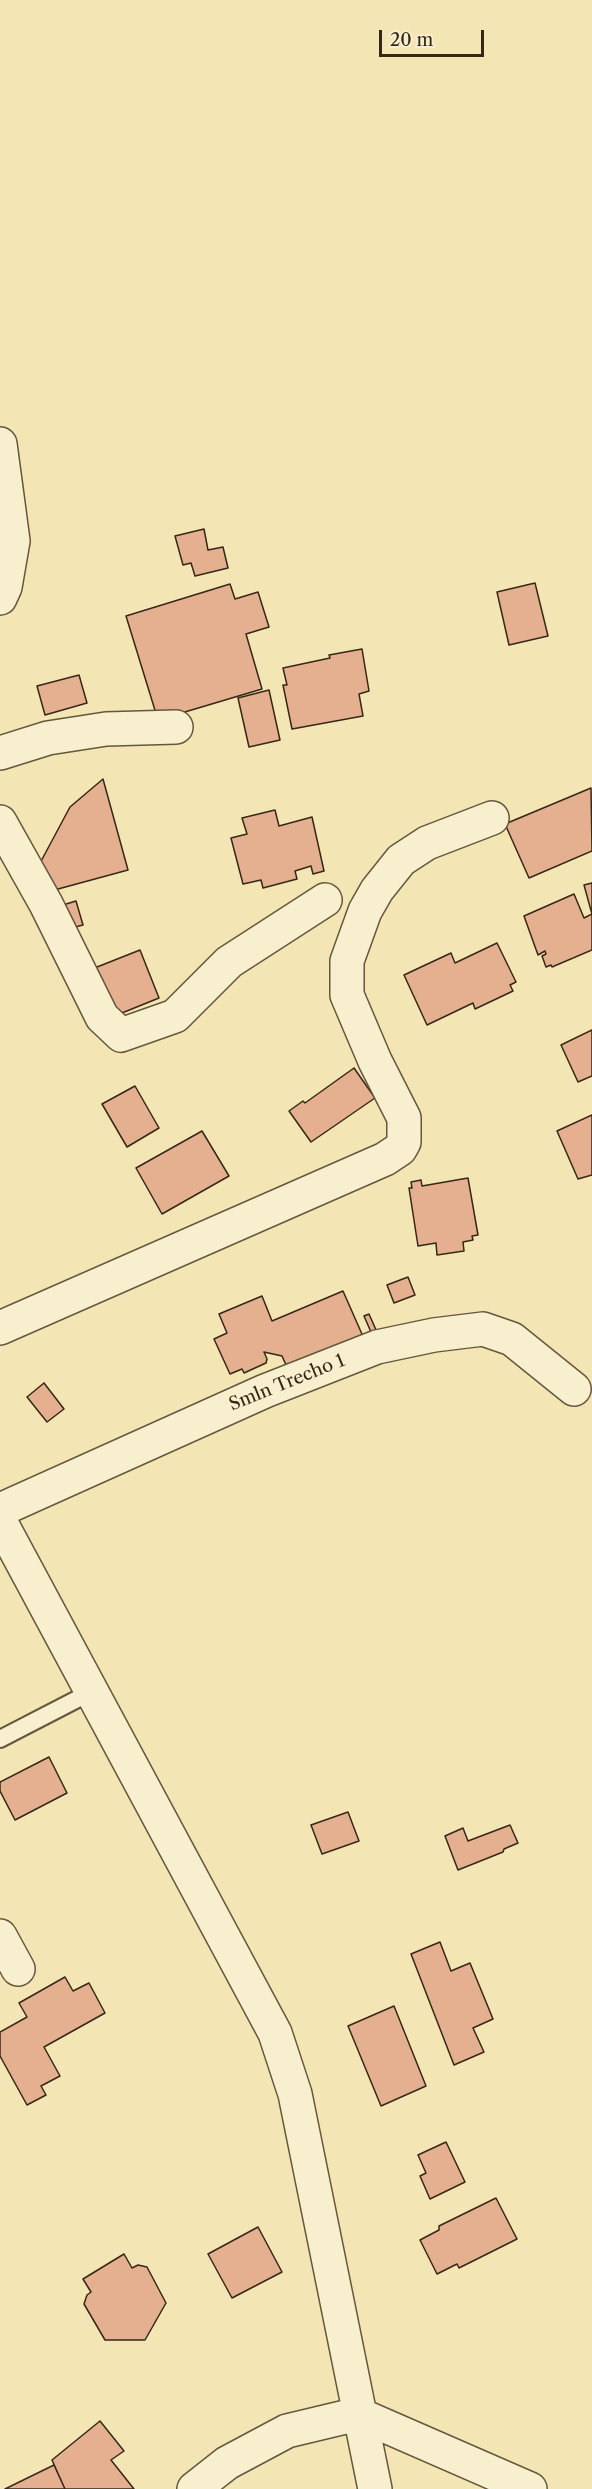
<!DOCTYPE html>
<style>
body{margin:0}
#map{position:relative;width:592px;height:2489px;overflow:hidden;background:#f3e6b4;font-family:"Libre Caslon Text",serif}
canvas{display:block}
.scale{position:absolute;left:379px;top:30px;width:105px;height:27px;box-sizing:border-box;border:3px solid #362717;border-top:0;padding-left:8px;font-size:18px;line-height:21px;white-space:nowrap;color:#362717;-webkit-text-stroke:4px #f7efce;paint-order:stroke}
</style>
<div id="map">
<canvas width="592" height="2489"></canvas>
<div class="scale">20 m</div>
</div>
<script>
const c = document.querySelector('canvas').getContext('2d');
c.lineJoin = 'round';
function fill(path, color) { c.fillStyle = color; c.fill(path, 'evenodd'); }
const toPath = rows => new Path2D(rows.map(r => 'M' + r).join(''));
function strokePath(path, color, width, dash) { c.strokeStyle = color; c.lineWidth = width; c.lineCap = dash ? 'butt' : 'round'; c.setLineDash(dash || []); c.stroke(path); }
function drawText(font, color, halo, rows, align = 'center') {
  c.font = font + ' "Libre Caslon Text",serif'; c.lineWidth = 5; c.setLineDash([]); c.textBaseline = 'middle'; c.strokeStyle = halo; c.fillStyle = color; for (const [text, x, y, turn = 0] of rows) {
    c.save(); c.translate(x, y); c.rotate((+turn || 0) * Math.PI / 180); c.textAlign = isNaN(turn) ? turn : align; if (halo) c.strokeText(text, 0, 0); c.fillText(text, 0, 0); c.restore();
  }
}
const building = toPath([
 [204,529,208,550,223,547,228,568,195,576,191,563,183,565,175,536,204,529],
 [535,583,548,636,509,645,497,592,535,583],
 [230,584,235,599,258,592,269,627,246,634,262,689,158,720,126,616,230,584],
 [362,649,369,691,359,694,363,716,292,729,283,685,287,685,283,668,330,658,329,655,362,649],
 [79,675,87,703,45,715,37,686,79,675],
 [269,690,280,740,249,747,238,698,269,690],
 [103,779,128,870,25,898,24,893,70,807,103,779],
 [591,788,592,851,529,878,505,824,591,788],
 [275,810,279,826,312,817,324,871,313,874,311,866,295,871,297,879,263,888,261,880,243,884,231,838,247,834,242,818,275,810],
 [592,883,592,950,552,967,551,965,546,967,542,956,546,954,545,951,538,955,524,916,574,894,584,918,592,914,584,885,592,883],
 [76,901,83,925,60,931,53,908,76,901],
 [497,943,516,982,510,985,513,991,475,1009,473,1003,427,1025,404,975,451,953,455,963,497,943],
 [140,950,159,998,112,1017,92,969,140,950],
 [592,1030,592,1076,578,1082,561,1045,592,1030],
 [354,1068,375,1098,311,1142,289,1111,303,1101,305,1103,354,1068],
 [135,1086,159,1128,127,1147,102,1104,135,1086],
 [592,1115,592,1175,578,1179,557,1131,592,1115],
 [202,1131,229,1176,162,1214,136,1168,202,1131],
 [468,1178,478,1235,472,1236,473,1240,463,1242,464,1251,437,1255,436,1243,418,1246,409,1188,412,1188,411,1182,421,1180,422,1186,468,1178],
 [408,1277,415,1295,394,1303,387,1285,408,1277],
 [343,1291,365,1341,290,1374,282,1356,264,1352,267,1359,266,1363,244,1373,242,1369,230,1374,214,1339,227,1333,219,1314,262,1296,272,1321,343,1291],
 [369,1314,384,1348,374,1339,364,1316,369,1314],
 [44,1383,64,1409,47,1422,27,1397,44,1383],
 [49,1757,67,1793,15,1820,0,1791,0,1782,49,1757],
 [348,1812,359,1841,322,1854,311,1825,348,1812],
 [510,1825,518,1843,504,1849,503,1852,458,1870,445,1836,463,1828,468,1841,510,1825],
 [440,1942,451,1971,470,1963,493,2019,473,2028,484,2052,454,2065,411,1954,440,1942],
 [65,1977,73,1991,89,1983,105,2013,44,2047,60,2076,41,2086,46,2095,27,2105,0,2056,0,2032,27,2017,19,2003,65,1977],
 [394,2006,426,2086,381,2106,348,2026,394,2006],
 [446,2142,465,2182,430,2199,420,2176,426,2173,418,2155,446,2142],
 [496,2198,517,2239,459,2268,457,2264,437,2274,420,2240,439,2230,439,2226,496,2198],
 [258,2227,282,2272,232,2298,208,2254,258,2227],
 [124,2254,132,2268,138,2265,147,2267,166,2303,145,2340,105,2340,84,2304,87,2295,91,2292,83,2279,124,2254],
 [100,2421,124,2451,111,2460,134,2489,65,2489,52,2460,100,2421],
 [54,2465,65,2489,5,2489,54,2465]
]);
fill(building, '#e5b08f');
strokePath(building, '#362717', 1.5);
const lane = toPath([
 [0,1739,91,1692]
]);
const street = toPath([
 [0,444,13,541,5,587,0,598],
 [0,753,48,738,106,729,176,727],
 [0,822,46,904,102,1017,121,1035,175,1016,229,962,325,900],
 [0,1328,385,1159,400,1149,404,1142,404,1118,375,1061,347,995,347,961,365,911,377,890,401,860,427,843,492,818],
 [0,1510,265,1391,377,1347,434,1335,483,1329,512,1339,574,1389],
 [0,1521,275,2033,295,2094,375,2489],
 [0,1936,18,1969],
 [194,2489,227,2463,287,2431,358,2414,530,2489]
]);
strokePath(lane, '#65573e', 20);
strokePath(street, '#65573e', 36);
strokePath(lane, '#f7efce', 16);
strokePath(street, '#f7efce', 33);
drawText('18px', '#362717', '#f7efce', [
 ["Smln Trecho 1",287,1383,-22]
]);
</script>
